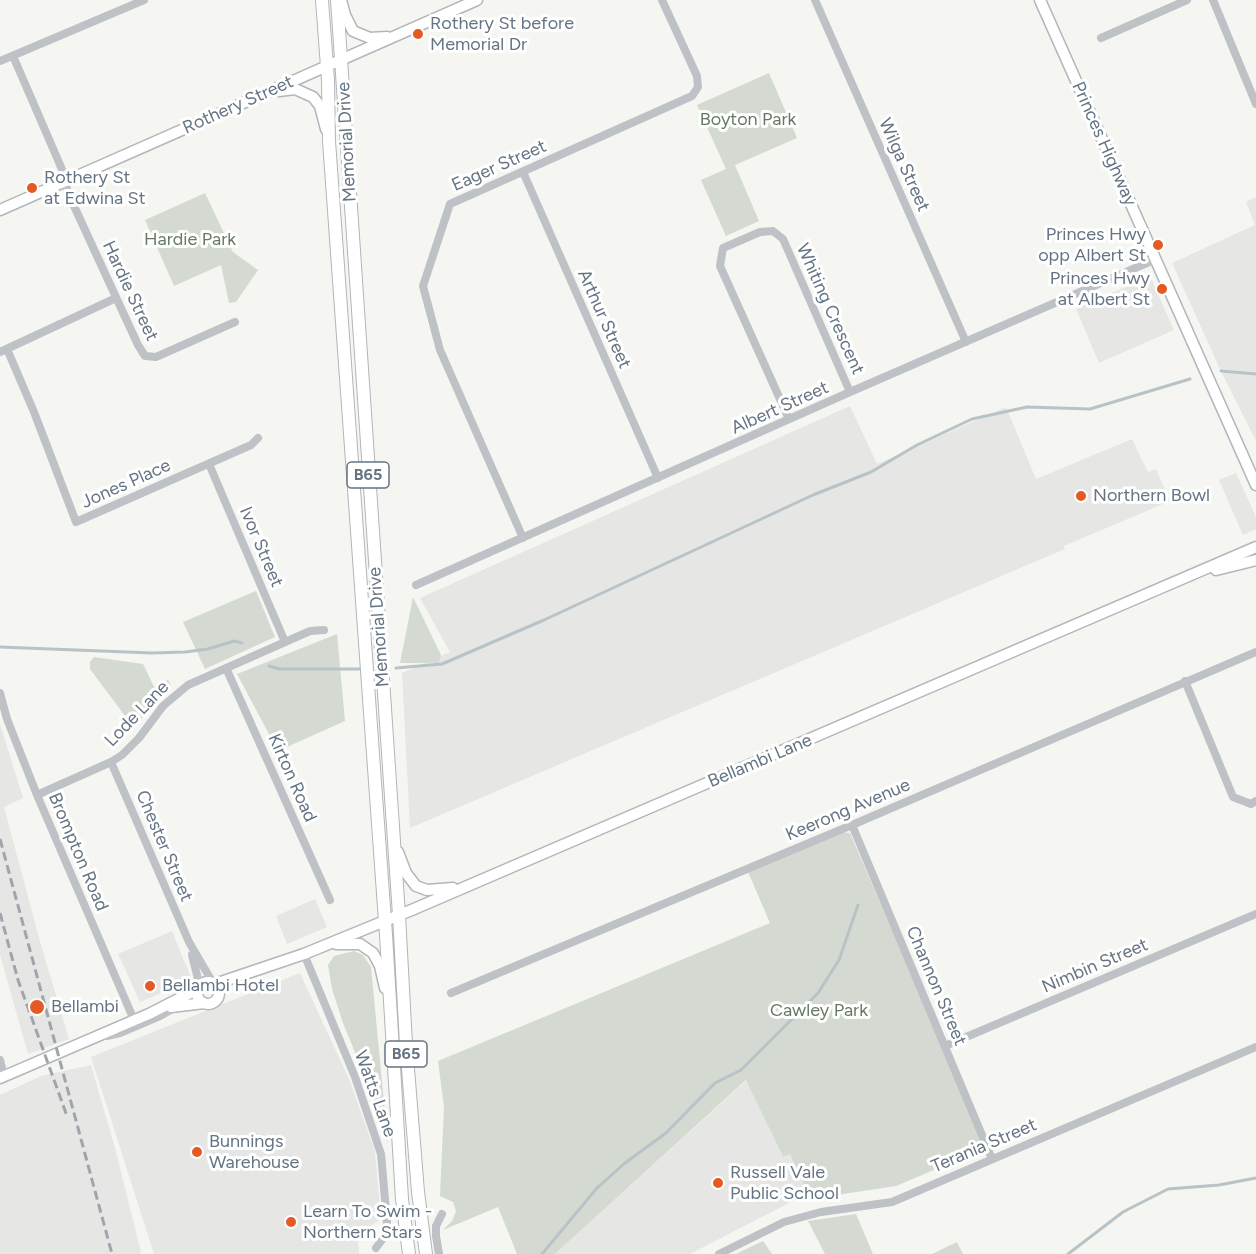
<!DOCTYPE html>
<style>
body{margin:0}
canvas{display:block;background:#f5f5f1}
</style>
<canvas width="1256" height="1254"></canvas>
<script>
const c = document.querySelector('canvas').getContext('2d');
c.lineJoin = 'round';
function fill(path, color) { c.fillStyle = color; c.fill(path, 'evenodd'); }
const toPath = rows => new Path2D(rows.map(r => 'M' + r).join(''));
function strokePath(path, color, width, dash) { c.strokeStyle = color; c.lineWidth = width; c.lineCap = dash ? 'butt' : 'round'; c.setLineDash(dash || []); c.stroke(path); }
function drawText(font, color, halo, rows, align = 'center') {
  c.font = font + ' Figtree,sans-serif'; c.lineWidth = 6; c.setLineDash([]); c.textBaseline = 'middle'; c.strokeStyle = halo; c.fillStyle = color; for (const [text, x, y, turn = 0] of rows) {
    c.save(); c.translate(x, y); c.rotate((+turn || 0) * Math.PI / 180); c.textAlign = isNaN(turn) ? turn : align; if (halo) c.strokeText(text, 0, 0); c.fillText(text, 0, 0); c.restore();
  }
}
fill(toPath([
 [1256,197,1256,441,1220,369,1172,263,1255,225,1246,202],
 [1150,276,1174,330,1099,363,1076,309],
 [850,406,877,464,1006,407,1036,479,1132,439,1148,472,1156,469,1170,501,1064,546,1065,549,410,828,402,673,450,652,420,598],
 [1236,473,1256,517,1256,529,1243,535,1219,480],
 [0,724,23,798,4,807,41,945,69,1039,28,1054,0,955],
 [315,899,327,927,287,944,276,916],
 [172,931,192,980,140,1002,118,954],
 [300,973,349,1079,375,1151,381,1219,358,1234,359,1254,154,1254,91,1057],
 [91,1065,115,1148,141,1252,140,1254,0,1254,0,1095,41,1076],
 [747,1080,782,1156,790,1154,810,1199,793,1201,690,1254,555,1254]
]), '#e6e7e5');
fill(toPath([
 [769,73,797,138,735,165,759,221,726,236,701,180,726,169,697,105],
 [205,193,233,252,258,270,236,302,229,303,221,265,174,286,145,220],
 [256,591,275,637,205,669,183,622],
 [413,597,441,655,439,663,400,663],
 [337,634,345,721,278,751,237,674],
 [94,657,143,664,154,687,168,680,171,685,158,698,134,728,90,669,90,662],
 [841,832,850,833,853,840,979,1132,983,1149,896,1186,810,1199,790,1154,783,1157,746,1080,555,1254,517,1254,498,1207,443,1230,452,1221,456,1211,453,1202,440,1196,444,1107,438,1061,770,923,748,872],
 [354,951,363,955,371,967,388,1144,375,1101,343,1023,332,989,328,965,334,956],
 [856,1214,873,1254,825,1254,808,1221],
 [763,1241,772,1254,736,1254],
 [957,1242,963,1254,932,1254]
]), '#d4dad1');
strokePath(toPath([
 [1221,371,1256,374],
 [0,647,152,653,185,652,208,649,234,641,242,643],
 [269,666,280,669,362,669],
 [396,668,442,664,544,620,813,495,871,472,917,445,972,419,1027,407,1090,409,1190,379],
 [542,1254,597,1188,625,1163,666,1133,715,1083,741,1070,818,993,839,960,858,905],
 [1068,1254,1123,1212,1168,1189,1219,1185,1256,1178]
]), '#b8c3c8', 3);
const secondary = toPath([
 [341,0,345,15,353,31,370,38,387,37],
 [1040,0,1256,485],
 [279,91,295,89,313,97,320,106,326,129],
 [0,210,477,0],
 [1216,570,1256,560],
 [398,852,406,873,416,886,427,890,453,888],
 [336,944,360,944,373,953,380,966,385,988],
 '197 993a11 11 0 1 1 22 0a11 11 0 1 1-22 0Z',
 [215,984,304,954,414,909,1256,547],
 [171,1007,204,1003],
 [0,1078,149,1014,198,989]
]);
const primary = toPath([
 [322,0,328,80,329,141,386,935,402,1199,409,1254],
 [337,0,399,915,406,1044,418,1192,426,1254]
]);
strokePath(secondary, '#b2b7bc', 13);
strokePath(primary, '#b1b6ba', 14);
strokePath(toPath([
 [815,0,966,342],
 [1213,0,1256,104],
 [1101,38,1187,0],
 [13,56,64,174,68,193,138,345,145,356,156,357,235,322],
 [0,61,144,0],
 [523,172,658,478],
 [7,349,34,412,76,522,251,445,258,438],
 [0,352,116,298],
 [789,419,720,266,723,248,760,232,773,231,783,239,850,392],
 [209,464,285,642],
 [523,538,440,350,423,286,450,204,692,96,698,87,697,76,662,0],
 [416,585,850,392,1156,259],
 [226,668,330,900],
 [1185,681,1233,797,1251,804,1256,801],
 [0,693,7,719,37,795,134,1020],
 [111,762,189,942,213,983],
 [37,795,111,762,122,755,139,738,163,706,188,685,310,631,324,630],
 [852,825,992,1159],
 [304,954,355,1077,381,1154,387,1222,384,1237,376,1248],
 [192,955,200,987],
 [451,993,852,825,1256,652],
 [107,1036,120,1033,160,1016,176,1007],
 [945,1046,1256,914],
 [0,1060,4,1076],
 [439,1254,436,1236,436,1226,442,1214],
 [719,1254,784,1222,821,1212,892,1202,1256,1047]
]), '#bec2c6', 8);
strokePath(secondary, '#fff', 10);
strokePath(primary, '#fff', 12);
strokePath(toPath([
 [0,839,112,1254],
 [0,913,18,980,67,1116]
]), '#9fa5ab', 3, [9, 4.5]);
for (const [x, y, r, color] of [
 [418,34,6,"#e55922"],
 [32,188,6,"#e55922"],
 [1158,245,6,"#e55922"],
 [1162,289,6,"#e55922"],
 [1081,496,6,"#e55922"],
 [150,986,6,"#e55922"],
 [37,1007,8,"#e55922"],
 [197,1152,6,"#e55922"],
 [718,1183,6,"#e55922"],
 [291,1222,6,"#e55922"]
]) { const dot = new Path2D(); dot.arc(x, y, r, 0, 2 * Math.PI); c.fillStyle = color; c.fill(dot); strokePath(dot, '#fff', 2); }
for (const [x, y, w] of [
 [368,475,42],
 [406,1054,42]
]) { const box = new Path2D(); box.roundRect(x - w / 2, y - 13, w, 26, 4.5); c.fillStyle = '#fff'; c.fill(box); strokePath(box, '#647483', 1.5); }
drawText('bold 16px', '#647483', null, [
 ["B65",368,475],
 ["B65",406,1054]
]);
drawText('18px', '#647483', '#fff', [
 ["Rothery St before",430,24],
 ["Memorial Dr",430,45],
 ["Rothery St",44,178],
 ["at Edwina St",44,199],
 ["Princes Hwy",1146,235,"right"],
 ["opp Albert St",1146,256,"right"],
 ["Princes Hwy",1150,279,"right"],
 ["at Albert St",1150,300,"right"],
 ["Northern Bowl",1093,496],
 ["Bellambi Hotel",162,986],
 ["Bellambi",51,1007],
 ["Bunnings",209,1142],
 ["Warehouse",209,1163],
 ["Russell Vale",730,1173],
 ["Public School",730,1194],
 ["Learn To Swim -",303,1212],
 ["Northern Stars",303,1233]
], 'left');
drawText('18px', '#647483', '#fff', [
 ["Rothery Street",238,105,-24],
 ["Memorial Drive",347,142,-93],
 ["Princes Highway",1104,144,66],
 ["Wilga Street",904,165,66],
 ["Eager Street",499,166,-24],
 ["Hardie Street",130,291,65],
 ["Whiting Crescent",830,309,66],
 ["Arthur Street",604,319,66],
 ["Albert Street",780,408,-24],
 ["Jones Place",126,484,-24],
 ["Ivor Street",261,547,67],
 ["Memorial Drive",379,627,-94],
 ["Lode Lane",137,714,-46],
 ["Bellambi Lane",760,761,-23],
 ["Kirton Road",292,778,66],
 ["Keerong Avenue",848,810,-23],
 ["Chester Street",164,846,67],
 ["Brompton Road",78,852,67],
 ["Nimbin Street",1095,966,-23],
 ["Channon Street",936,986,67],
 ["Watts Lane",375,1094,70],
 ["Terania Street",984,1146,-23]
]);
drawText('18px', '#667a63', '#fff', [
 ["Boyton Park",748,120],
 ["Hardie Park",190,240],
 ["Cawley Park",819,1011]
]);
</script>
